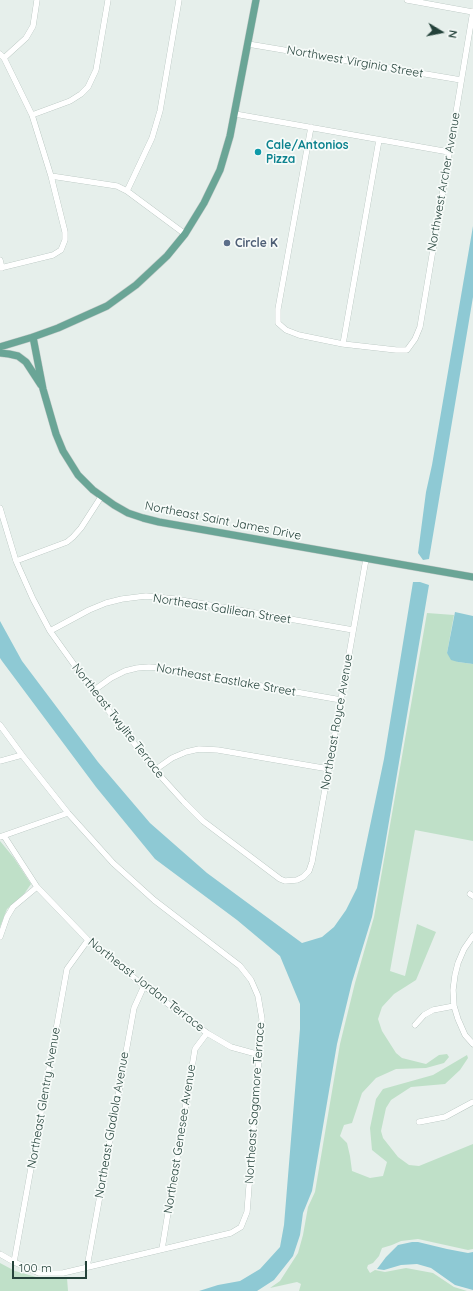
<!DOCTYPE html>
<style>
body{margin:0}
#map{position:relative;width:473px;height:1291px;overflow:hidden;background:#e6efeb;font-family:Quicksand,sans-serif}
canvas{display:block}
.north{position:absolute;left:421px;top:12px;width:40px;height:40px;-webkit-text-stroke:3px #f7fbf9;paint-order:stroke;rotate:100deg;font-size:11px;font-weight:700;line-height:16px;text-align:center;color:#24423a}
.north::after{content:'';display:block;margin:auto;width:14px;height:18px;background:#24423a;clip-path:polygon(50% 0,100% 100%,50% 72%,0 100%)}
.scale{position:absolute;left:12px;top:1261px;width:75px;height:18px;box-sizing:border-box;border:2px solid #24423a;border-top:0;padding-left:5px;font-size:12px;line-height:14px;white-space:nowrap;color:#24423a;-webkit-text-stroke:3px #f7fbf9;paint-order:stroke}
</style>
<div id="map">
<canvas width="473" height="1291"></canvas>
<div class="north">N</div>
<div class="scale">100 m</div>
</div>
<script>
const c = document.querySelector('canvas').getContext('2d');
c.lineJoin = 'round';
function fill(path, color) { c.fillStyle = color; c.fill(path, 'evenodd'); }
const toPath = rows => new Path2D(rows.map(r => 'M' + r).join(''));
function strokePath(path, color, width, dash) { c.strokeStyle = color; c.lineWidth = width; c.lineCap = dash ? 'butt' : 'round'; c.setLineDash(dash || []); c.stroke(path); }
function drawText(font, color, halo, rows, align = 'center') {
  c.font = font + ' Quicksand,sans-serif'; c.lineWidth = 3.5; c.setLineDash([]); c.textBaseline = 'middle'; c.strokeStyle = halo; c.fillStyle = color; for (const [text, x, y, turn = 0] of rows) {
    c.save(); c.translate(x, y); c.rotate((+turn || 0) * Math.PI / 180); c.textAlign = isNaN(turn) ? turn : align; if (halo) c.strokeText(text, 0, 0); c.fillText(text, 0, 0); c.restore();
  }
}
fill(toPath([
 [427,613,454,615,447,653,458,662,473,664,473,841,415,830,390,971,405,976,417,924,436,932,416,980,394,994,382,1007,378,1019,382,1031,396,1053,402,1058,426,1064,439,1055,447,1054,449,1057,444,1063,426,1068,396,1069,376,1078,362,1093,352,1123,344,1125,340,1136,347,1143,350,1156,352,1171,370,1178,383,1176,387,1162,372,1150,370,1128,376,1099,383,1089,433,1075,467,1055,468,1058,460,1070,445,1084,411,1087,391,1100,386,1108,381,1131,383,1138,398,1157,409,1165,419,1166,473,1144,473,1249,468,1250,418,1239,401,1241,392,1245,382,1248,379,1256,373,1263,368,1265,367,1268,370,1273,375,1270,385,1272,406,1268,433,1273,454,1287,467,1291,299,1291,301,1284,297,1282,270,1288,280,1281,298,1253,303,1235,308,1207,315,1192,340,1044,355,983,374,917],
 [0,841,14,858,31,884,24,894,7,909,0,927],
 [0,1263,15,1271,36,1277,67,1278,68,1291,0,1291]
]), '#bfe0c8');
fill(toPath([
 [473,226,473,297,429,559,423,560,418,553,426,492,432,465],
 [413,582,420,582,429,585,384,851,372,917,352,982,337,1044,312,1191,303,1213,300,1235,293,1256,274,1280,257,1291,199,1291,218,1285,240,1281,260,1269,280,1247,284,1225,300,1029,300,1004,280,956,237,920,155,859,96,787,2,661,0,658,0,621,22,661,98,762,150,823,207,873,302,943,322,937,334,927,346,910,357,888,384,759],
 [455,612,473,616,473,664,458,662,451,660,447,653],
 [412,1242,418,1242,447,1249,468,1253,473,1252,473,1290,455,1285,431,1268,417,1264,401,1265,384,1270,377,1269,386,1257,398,1245]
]), '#8ec9d4');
const minor = toPath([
 [407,0,473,12],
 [248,44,461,80],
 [0,54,4,58,32,115,51,176,65,232,65,240,61,250,53,255,0,268],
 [4,58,26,38,33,26,37,0],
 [235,114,449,152],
 [32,115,70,101,81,94,88,87,96,70,108,0],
 [311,127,278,309,278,323,286,330,299,335,343,344,396,350,407,350,415,339,420,327,473,11],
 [51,176,117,186,127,191,185,234],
 [127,191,152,138,160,111,179,0],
 [0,260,2,268],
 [343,344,379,140],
 [0,508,16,561,33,599,50,631,93,691,155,770,184,802,203,821,280,879,285,881,297,880,303,877,309,871,312,862,366,559],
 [16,561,67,542,73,537,81,528,101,497],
 [50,631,89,610,106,603,122,599,146,596,175,599,353,630],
 [93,691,111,678,125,671,137,668,149,667,160,668,341,700],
 [0,725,22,755,68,813,113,863,154,900,240,966,251,980,258,996,262,1019,247,1212,241,1227,231,1233,63,1273,39,1273,14,1262,0,1254],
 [0,761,22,755],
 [155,770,172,758,186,752,199,749,218,750,329,769],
 [4,836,37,887,88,940,144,986,207,1033,231,1047,260,1055],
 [0,837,68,813],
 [470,894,473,896],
 [473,936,464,949,458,963,455,975,453,990,454,1006,458,1019,465,1035,473,1044],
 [0,937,7,917,13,907,37,887],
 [415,1025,424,1015,433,1010,454,1006],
 [419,1122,445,1117,473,1102],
 [162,1249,195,1049,207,1033],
 [14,1262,67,969,88,940],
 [87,1267,134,1008,144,986]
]);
const major = toPath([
 [33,337,43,389,56,434,63,451,78,475,93,490,114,505,128,513,143,518,159,522,473,577],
 [0,347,33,337,58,328,107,306,136,285,151,271,167,256,185,234,204,203,220,170,230,136,256,0],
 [0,353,9,354,18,356,26,362,41,385]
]);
strokePath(minor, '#a8b8b2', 6);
strokePath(major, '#c2cac8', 8);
strokePath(minor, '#fff', 5.5);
strokePath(major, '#6aa596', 7);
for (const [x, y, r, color] of [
 [258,152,4,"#0f9aa8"],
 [227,243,4,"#5c6f8a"]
]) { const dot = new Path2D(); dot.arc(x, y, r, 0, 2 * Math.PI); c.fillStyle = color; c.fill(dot); strokePath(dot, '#f7fbf9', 1.5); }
drawText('12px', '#24423a', '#f7fbf9', [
 ["Northwest Virginia Street",355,62,10],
 ["Northwest Archer Avenue",444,182,-80],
 ["Northeast Saint James Drive",223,521,11],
 ["Northeast Galilean Street",222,609,9],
 ["Northeast Eastlake Street",226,680,10],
 ["Northeast Twylite Terrace",118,721,52],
 ["Northeast Royce Avenue",337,722,-80],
 ["Northeast Jordan Terrace",146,985,38],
 ["Northeast Glentry Avenue",44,1098,-80],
 ["Northeast Sagamore Terrace",255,1103,-86],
 ["Northeast Gladiola Avenue",112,1125,-80],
 ["Northeast Genesee Avenue",180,1139,-81]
]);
drawText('bold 12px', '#0d838f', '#f7fbf9', [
 ["Cale/Antonios",266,145],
 ["Pizza",266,159]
], 'left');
drawText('bold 12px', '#4e5e75', '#f7fbf9', [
 ["Circle K",235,243]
], 'left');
</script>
